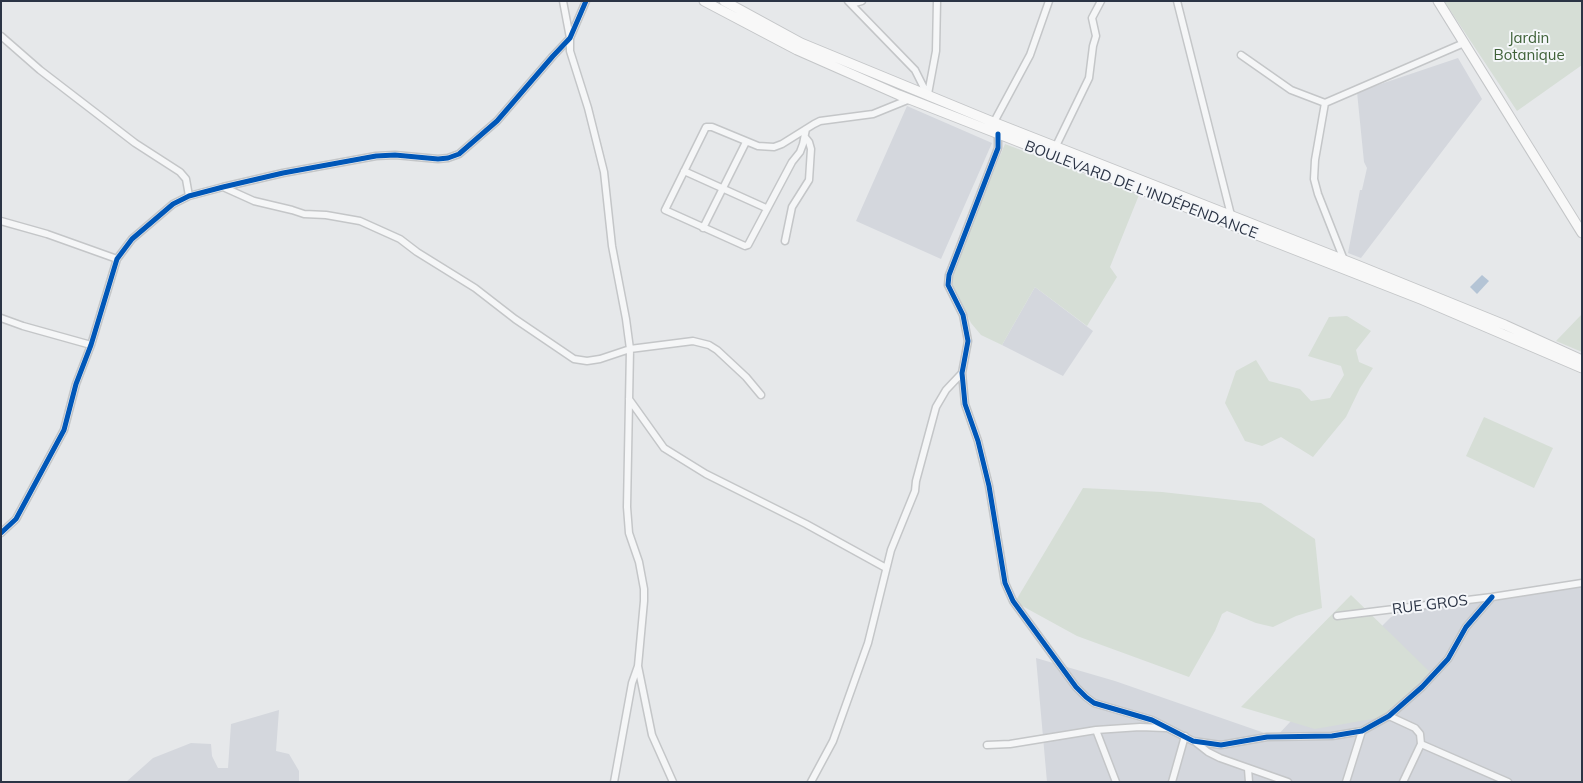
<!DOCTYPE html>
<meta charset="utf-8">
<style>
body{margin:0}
#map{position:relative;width:1583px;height:783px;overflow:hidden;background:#e6e8ea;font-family:Mulish,sans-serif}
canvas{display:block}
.frame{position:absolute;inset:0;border:2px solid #2b3445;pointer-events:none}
</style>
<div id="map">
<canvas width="1583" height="783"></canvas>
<div class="frame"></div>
</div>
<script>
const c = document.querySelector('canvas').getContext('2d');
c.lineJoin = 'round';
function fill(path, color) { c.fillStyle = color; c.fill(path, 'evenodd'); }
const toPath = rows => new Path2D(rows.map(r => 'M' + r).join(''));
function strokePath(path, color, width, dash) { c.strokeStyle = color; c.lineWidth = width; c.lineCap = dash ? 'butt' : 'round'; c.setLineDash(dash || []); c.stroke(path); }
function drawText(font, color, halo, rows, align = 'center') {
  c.font = font + ' Mulish,sans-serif'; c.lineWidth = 4; c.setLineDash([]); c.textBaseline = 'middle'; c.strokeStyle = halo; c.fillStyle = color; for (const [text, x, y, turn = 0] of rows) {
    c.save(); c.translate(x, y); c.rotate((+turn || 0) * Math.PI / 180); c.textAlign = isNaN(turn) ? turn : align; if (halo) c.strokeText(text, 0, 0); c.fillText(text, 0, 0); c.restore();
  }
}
fill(toPath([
 [1458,58,1482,99,1361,258,1348,253,1360,190,1362,190,1367,168,1364,162,1357,92],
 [907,106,992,143,941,259,856,221],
 [1035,287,1093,331,1063,376,1002,345],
 [1582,581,1582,782,1047,782,1036,658,1115,681,1276,737,1350,658,1391,617,1424,604],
 [279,710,276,751,289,754,299,771,299,782,126,782,153,758,191,743,211,744,212,756,218,768,228,768,231,724]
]), '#d4d7dd');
fill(toPath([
 [1444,1,1582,1,1582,65,1517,111],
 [1005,144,1139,195,1110,267,1117,277,1087,326,1035,287,1002,345,981,335,971,323,951,281,954,267],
 [1582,314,1582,352,1556,341],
 [1347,316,1371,331,1356,350,1359,362,1373,368,1360,388,1346,417,1313,457,1281,437,1262,446,1245,441,1225,403,1236,371,1256,360,1269,381,1300,389,1311,401,1330,398,1344,375,1341,366,1308,356,1329,317],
 [1484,417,1553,448,1534,488,1466,456],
 [1083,488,1162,492,1261,503,1315,539,1322,608,1296,616,1273,627,1256,623,1227,611,1222,614,1215,631,1189,677,1077,636,1015,602],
 [1351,595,1430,672,1389,716,1315,729,1241,707]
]), '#d6ded6');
fill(toPath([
 [1482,275,1489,281,1477,294,1470,287]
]), '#b4c4d5');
const street = toPath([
 [563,1,570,38,570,51,588,108,604,172,612,246,626,319,630,349,627,507,629,533,639,562,644,589,644,601,638,666,632,683,614,782],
 [848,1,915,70,925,90,924,94],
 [1177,1,1231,215],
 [851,4,862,1],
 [1,36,40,70,135,143,180,172,186,179,189,196],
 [1241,55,1291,90,1325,103,1464,43],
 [928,94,936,51,937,1],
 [1325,103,1315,160,1314,179,1318,194,1344,260],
 [994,122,1030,55,1049,1],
 [806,129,803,144,800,152,792,162,748,245,745,246,665,210,706,127,712,127,758,146,774,147,782,144,814,124,820,121,873,114,910,99],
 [998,134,998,148,949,275,948,285,963,315,968,341,962,373,965,404,978,441,989,486,1005,583,1013,601,1076,687,1086,697,1094,703,1152,720,1193,741,1221,745,1267,737,1332,736,1362,731,1389,716,1422,687,1448,659,1466,627,1492,597],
 [1056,146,1089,78,1093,46,1096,36,1092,18,1101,1],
 [684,171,766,208],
 [223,187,254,201,292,210,304,214,326,215,360,221,400,239,417,252,475,288,515,319,574,359,587,361,600,359,630,349,693,341,709,345,717,350,746,377,761,395],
 [1,221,47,234,117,259],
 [703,228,746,142],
 [785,241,792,207,809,180,811,149,809,142,805,137],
 [1,318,23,326,91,345],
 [629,399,664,448,706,474,806,524,886,568],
 [1,533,16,519,64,430,76,384,91,345,117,259,132,239,173,204,189,196,223,187,283,173,376,156,395,155,438,159,448,158,459,154,497,121,553,56,570,38,586,1],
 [1337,616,1492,597,1582,583],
 [638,666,652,735,673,782],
 [1389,716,1415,728,1420,734,1421,744,1403,782],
 [1096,730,1116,782],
 [1194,741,1208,752,1220,758,1288,782],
 [1421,744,1508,782],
 [987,745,1010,744,1096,730,1140,727,1166,728],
 [1248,769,1249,782],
 [811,782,833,741,868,643,891,550,915,491,916,481,936,407,946,390,962,373],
 [1172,782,1185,736],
 [1346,782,1362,731]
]);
const secondary = toPath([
 [704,1,797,50,899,95,1423,300,1582,368],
 [724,1,801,43,988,120,1357,265,1505,325,1582,360],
 [1438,1,1582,233]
]);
strokePath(street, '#c4c6c8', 9);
strokePath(secondary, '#c4c6c8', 11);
strokePath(street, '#f5f6f7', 6);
strokePath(secondary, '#f8f8f8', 9);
strokePath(toPath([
 [998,134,998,148,949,275,948,285,963,315,968,341,962,373,965,404,978,441,989,486,1005,583,1013,601,1076,687,1086,697,1094,703,1152,720,1193,741,1221,745,1267,737,1332,736,1362,731,1389,716,1422,687,1448,659,1466,627,1492,597],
 [1,533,16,519,64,430,76,384,91,345,117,259,132,239,173,204,189,196,223,187,283,173,376,156,395,155,438,159,448,158,459,154,497,121,553,56,570,38,586,1]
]), '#0057b8', 5);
drawText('15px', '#3f6138', '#f4f6f9', [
 ["Jardin",1529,38],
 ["Botanique",1529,55]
]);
drawText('15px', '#2b3445', '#f4f6f9', [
 ["BOULEVARD DE L'INDÉPENDANCE",1141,190,21],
 ["RUE GROS",1430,605,-7]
]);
</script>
